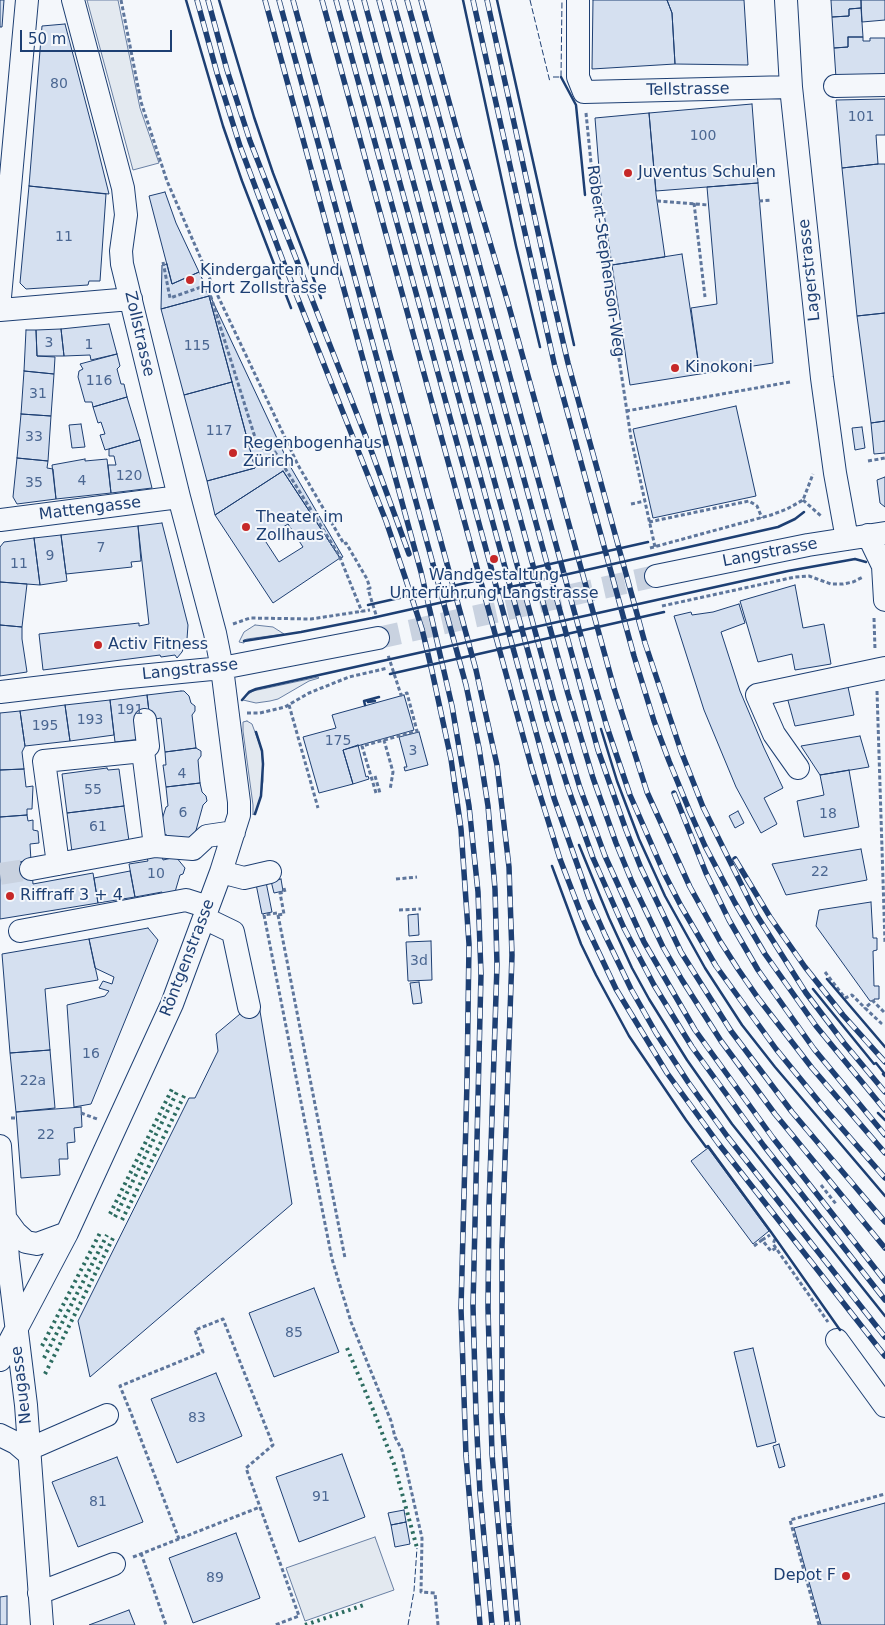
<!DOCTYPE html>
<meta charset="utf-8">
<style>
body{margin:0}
#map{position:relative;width:885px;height:1625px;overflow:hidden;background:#f4f7fb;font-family:"DejaVu Sans",sans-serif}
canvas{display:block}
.scale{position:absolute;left:20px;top:30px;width:152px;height:22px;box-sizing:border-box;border:2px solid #1d3f73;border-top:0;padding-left:6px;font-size:15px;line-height:18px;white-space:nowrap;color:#1d3f73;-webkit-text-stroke:4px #f4f7fb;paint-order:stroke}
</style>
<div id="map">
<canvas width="885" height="1625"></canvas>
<div class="scale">50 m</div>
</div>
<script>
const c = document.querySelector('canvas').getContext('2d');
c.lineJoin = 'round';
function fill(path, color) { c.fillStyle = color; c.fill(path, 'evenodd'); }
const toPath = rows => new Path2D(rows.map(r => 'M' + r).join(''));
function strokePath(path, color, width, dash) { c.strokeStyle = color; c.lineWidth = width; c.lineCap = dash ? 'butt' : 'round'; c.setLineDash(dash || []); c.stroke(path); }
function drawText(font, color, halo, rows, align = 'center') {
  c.font = font + ' "DejaVu Sans",sans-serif'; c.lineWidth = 4; c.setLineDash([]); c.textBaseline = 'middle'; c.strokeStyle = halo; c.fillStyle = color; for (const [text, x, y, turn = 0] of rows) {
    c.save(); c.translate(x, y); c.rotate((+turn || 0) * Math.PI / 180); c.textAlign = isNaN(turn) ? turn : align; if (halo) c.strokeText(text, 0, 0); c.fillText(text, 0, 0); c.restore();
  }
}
const green = toPath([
 [87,0,118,0,140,108,159,163,133,170,87,0],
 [255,625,273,627,284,634,247,639,244,640,244,643,239,642,244,632,255,625],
 [318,677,319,678,309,681,278,699,270,701,256,703,243,700,247,695,253,691,318,677],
 [247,721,252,724,262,751,263,781,261,796,257,809,253,815,253,805,243,731,243,722,247,721],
 [375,1537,394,1590,305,1621,286,1568,375,1537]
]);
fill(green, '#e3e9f0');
strokePath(green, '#687fa3', 1);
const building = toPath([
 [0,0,4,0,2,27,0,27,0,0],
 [593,0,667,0,672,13,675,64,592,69,593,0],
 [667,0,744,0,748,65,675,64,672,13,667,0],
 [831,0,861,0,861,8,849,9,849,16,832,17,831,0],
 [861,0,885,0,885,20,862,22,861,0],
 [861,8,863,37,848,37,848,47,834,48,832,17,849,16,849,9,861,8],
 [65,24,96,142,109,194,29,186,42,26,65,24],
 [848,37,863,37,863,41,870,41,870,38,885,38,885,76,836,78,834,48,848,47,848,37],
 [885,99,885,135,876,135,878,164,842,168,836,100,885,99],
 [752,104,758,183,656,191,649,113,752,104],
 [649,113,656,194,665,257,612,265,601,194,595,118,649,113],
 [878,164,885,164,885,313,857,316,842,168,878,164],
 [758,183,773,363,700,374,691,308,717,304,707,187,758,183],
 [29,186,106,194,100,281,89,281,88,285,26,289,20,283,29,186],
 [165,192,176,223,199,272,172,284,149,196,165,192],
 [682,254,700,374,630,385,612,265,682,254],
 [167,264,172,284,199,272,290,466,343,557,340,558,283,471,215,515,207,481,255,468,209,296,161,309,162,265,167,264],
 [209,296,232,382,184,395,161,309,209,296],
 [885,313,885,421,871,423,857,316,885,313],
 [109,324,117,354,91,360,90,355,64,356,61,329,109,324],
 [61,329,64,356,37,356,36,330,61,329],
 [26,330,36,330,37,356,55,357,54,374,24,371,26,330],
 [117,354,120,366,117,369,121,384,124,384,127,397,93,407,92,402,85,402,78,377,79,371,83,369,80,364,117,354],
 [24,371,54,374,51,416,21,414,24,371],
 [232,382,255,468,207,481,184,395,232,382],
 [127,397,140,440,105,450,100,435,105,434,101,422,98,423,93,407,127,397],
 [736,406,756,496,653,518,633,429,736,406],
 [21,414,51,416,48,461,17,458,21,414],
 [885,421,885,453,874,454,871,423,885,421],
 [81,424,85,447,72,448,69,425,81,424],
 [862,427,865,448,855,450,852,428,862,427],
 [140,440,152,488,111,493,108,465,116,465,114,456,109,456,109,449,140,440],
 [17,458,48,461,47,468,53,469,56,499,17,504,13,497,17,458],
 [85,459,85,461,107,459,111,493,56,499,52,465,85,459],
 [283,471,340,558,273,603,215,515,283,471],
 [288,524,303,547,279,562,264,539,288,524],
 [885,477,885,507,880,503,877,480,885,477],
 [162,523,188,625,187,639,182,652,177,658,175,655,161,657,160,655,43,670,39,634,139,623,139,626,149,624,138,526,162,523],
 [138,526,141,561,131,562,132,567,66,574,61,535,138,526],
 [61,535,67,581,40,585,34,538,61,535],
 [34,538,40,585,0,582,0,547,4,542,34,538],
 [0,582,27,584,22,627,0,625,0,582],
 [795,585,803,628,824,624,831,664,795,670,792,654,758,662,740,601,795,585],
 [739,604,745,623,721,632,740,691,764,748,783,788,764,798,777,824,761,833,736,787,704,710,674,616,691,612,692,615,713,612,739,604],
 [0,625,22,627,22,639,27,672,0,676,0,625],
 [848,687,854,715,795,726,787,697,848,687],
 [181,691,184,691,189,696,191,703,195,706,195,711,192,715,196,748,165,752,161,718,150,720,147,695,181,691],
 [147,695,150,720,142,739,115,742,110,700,147,695],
 [404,695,414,730,343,750,353,784,319,793,303,737,336,728,332,715,404,695],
 [110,700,114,735,70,741,65,705,110,700],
 [65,705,70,741,25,746,20,711,65,705],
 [20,711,25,746,22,752,24,769,0,770,0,713,20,711],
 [419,732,428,765,405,771,404,767,407,767,399,737,419,732],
 [860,736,869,767,820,775,801,746,860,736],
 [358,745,366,777,368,776,369,779,353,784,343,750,358,745],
 [196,748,201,751,201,756,198,760,200,783,166,787,163,765,166,765,165,752,196,748],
 [107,768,108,770,119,769,124,806,67,813,62,774,107,768],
 [24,769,26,787,33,786,32,809,27,809,27,815,0,817,0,770,24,769],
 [849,770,859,827,804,837,797,801,824,795,820,775,849,770],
 [200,783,202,792,206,796,207,801,203,805,195,834,187,840,167,838,167,835,158,832,166,807,168,806,166,787,200,783],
 [124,806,129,841,72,852,67,813,124,806],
 [738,811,744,823,735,828,729,816,738,811],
 [27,815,28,821,33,820,33,830,38,831,39,843,30,844,31,861,0,864,0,817,27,815],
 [861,849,867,880,786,895,772,864,861,849],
 [162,856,163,860,176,857,185,868,183,874,180,875,175,892,162,894,162,892,135,897,129,864,148,861,147,858,162,856],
 [31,861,33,884,93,873,98,903,0,919,0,864,31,861],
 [130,871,135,897,98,903,94,878,130,871],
 [281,879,283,891,274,893,271,881,281,879],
 [266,882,272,912,262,914,256,884,266,882],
 [871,902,873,938,877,938,877,950,873,951,874,986,879,986,879,999,874,999,874,1001,870,1001,816,926,819,910,871,902],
 [418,914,419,935,409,936,408,915,418,914],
 [148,928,158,940,91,1104,74,1107,67,1005,105,996,109,991,99,988,103,981,112,984,114,977,95,968,89,939,148,928],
 [89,939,98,980,45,989,50,1050,10,1053,2,954,89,939],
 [431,941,432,980,408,981,406,942,431,941],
 [419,982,422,1003,413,1004,410,983,419,982],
 [258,999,292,1204,90,1377,78,1321,189,1098,195,1098,218,1051,216,1034,258,999],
 [50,1050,55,1108,16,1112,10,1053,50,1050],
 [81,1107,82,1127,74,1128,75,1142,67,1143,68,1159,59,1159,60,1175,21,1178,16,1112,81,1107],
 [708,1148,769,1231,753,1244,691,1161,708,1148],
 [314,1288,339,1352,274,1377,249,1313,314,1288],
 [753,1348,776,1442,757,1447,734,1352,753,1348],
 [216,1373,242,1436,177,1463,151,1399,216,1373],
 [779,1444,785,1466,779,1468,773,1446,779,1444],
 [342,1454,365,1517,299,1542,276,1477,342,1454],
 [117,1457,143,1522,78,1547,52,1482,117,1457],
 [885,1503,885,1625,821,1625,794,1528,885,1503],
 [404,1510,406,1522,391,1525,388,1513,404,1510],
 [406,1522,410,1544,395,1547,391,1525,406,1522],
 [236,1533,260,1598,193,1623,169,1558,236,1533],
 [7,1596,7,1625,0,1625,0,1597,7,1596],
 [129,1610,135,1625,89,1625,129,1610]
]);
fill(building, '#d5e0f0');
strokePath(building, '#1d3f73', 1);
strokePath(toPath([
 [378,638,656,576],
 [0,874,31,869]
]), '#c9d2e0', 22, [22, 11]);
const minor = toPath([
 [578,0,578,77,584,92,791,87],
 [786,0,791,87,822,378,835,473,847,539],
 [835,86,885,85],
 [0,297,27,0],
 [0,310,131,299],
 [0,520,179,497],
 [868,535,883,566,885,600],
 [656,576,808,545,885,533],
 [0,692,119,678,222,668,378,638],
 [145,720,148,746,143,751,155,846],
 [798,768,774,734,757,695,885,668],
 [58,864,44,761,143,751],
 [31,869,155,846,193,849,207,836,234,832],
 [221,872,244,878,270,872],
 [204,918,233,932,249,1007],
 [20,931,186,900,208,907],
 [0,1146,8,1259,26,1405,42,1625],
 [5,1218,16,1233,26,1242,37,1244,67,1233],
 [837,1340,885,1406],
 [0,1360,67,1233,172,1004,221,872,239,815,239,802,234,763,222,668,215,633,179,497,122,264,121,251,126,215,123,188,73,0],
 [0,1435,16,1443,30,1455],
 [29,1449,107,1415],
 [39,1593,114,1564]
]);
strokePath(minor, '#1d3f73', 24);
strokePath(toPath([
 [121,0,141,102,167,181,208,275,298,465,344,544,346,543,367,579,370,588,368,589,377,618],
 [586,113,594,193,631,438,655,547],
 [657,201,708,205],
 [759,201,772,200],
 [694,203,705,297],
 [163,262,170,298,204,286,211,297,258,447,275,452,339,555,362,612],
 [626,411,790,382],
 [868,461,885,458],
 [803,500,821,516],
 [631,504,645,501],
 [649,522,749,501,757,506,762,518],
 [650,548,771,515,787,509,803,500,813,474],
 [662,606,795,577,809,576,831,584,843,584,853,582,863,577],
 [874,618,875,650],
 [233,624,250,618,311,619,370,610],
 [877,691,885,943],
 [289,705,318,808],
 [247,713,260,713,285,707,309,693,349,677,388,668],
 [384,740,417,731,407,693,401,695,388,655],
 [375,776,380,793],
 [376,793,362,746,384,740,393,772,390,790],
 [396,879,417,877],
 [284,888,285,892,280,893,284,914,278,915,277,913,264,915,332,1259,351,1322,391,1421,395,1437,402,1450,422,1538,421,1592,435,1593,438,1625],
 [399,910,421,909],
 [278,915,345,1258],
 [825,972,845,998,852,995,865,1008],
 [880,1024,881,1023,865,1008,873,1001,885,1013],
 [81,1113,97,1119],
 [11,1118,16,1118],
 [821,1185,836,1204],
 [775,1239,773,1244,828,1322],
 [762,1240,770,1235],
 [754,1246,762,1240,771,1251,776,1248],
 [128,1406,120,1386,203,1352,195,1330,223,1319,273,1445,246,1468,260,1507],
 [129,1408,179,1539],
 [141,1553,166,1625],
 [133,1557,260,1507,299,1616,275,1625],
 [819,1625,790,1520,885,1494]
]), '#5e769c', 3, [4, 2.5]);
strokePath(minor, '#f4f7fb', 22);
const rail = toPath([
 [197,0,217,73,240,146,283,261,386,521,405,577,422,629,432,671,451,759,461,829,469,944,467,1082,461,1308,466,1456,480,1625],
 [208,0,227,70,250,141,371,450,409,554],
 [265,0,421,572,452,706,469,806,478,892,481,974,473,1306,476,1415,480,1493,492,1625],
 [279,0,466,685,479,748,488,806,495,889,497,965,489,1207,488,1308,492,1454,507,1625],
 [293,0,476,670,497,765,509,867,512,955,502,1246,502,1413,509,1526,518,1625],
 [322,0,532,769,560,859,583,919,616,989,667,1073,718,1143,885,1356],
 [336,0,554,798,590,901,605,935,631,989,656,1033,688,1082,727,1136,885,1337],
 [350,0,547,721,568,788,593,858,624,928,654,985,692,1047,764,1146,885,1300],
 [364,0,554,701,580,788,605,856,644,942,695,1030,773,1138,885,1281],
 [379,0,568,694,593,778,616,843,632,882,663,947,682,980,721,1041,775,1114,885,1248],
 [393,0,598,750,626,830,641,868,681,952,731,1031,792,1112,885,1222],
 [407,0,587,658,607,727,630,795,664,873,681,906,716,966,776,1049,825,1109,885,1178],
 [421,0,459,138,508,303,614,688,647,792,690,887,720,941,738,969,758,998,812,1068,885,1153],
 [473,0,555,367,634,656,654,721,669,761,690,812,705,846,735,903,765,954,816,1026,885,1110],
 [487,0,549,282,568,363,645,643,681,751,703,807,756,914,806,993,844,1043,885,1092],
 [674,793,706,873,729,920,758,970,814,1049,885,1135],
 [735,859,770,917,805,967,843,1015,885,1062]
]);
strokePath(rail, '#1d3f73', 5.5);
strokePath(rail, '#f4f7fb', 4, [11]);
strokePath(toPath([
 [110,1214,173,1087],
 [115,1217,178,1090],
 [122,1220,185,1094],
 [42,1346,101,1231],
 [347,1348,374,1412,394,1464,417,1548],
 [44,1358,107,1235],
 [45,1374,113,1238],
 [305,1625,364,1605]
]), '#2c6c60', 4, [2.5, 4]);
strokePath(toPath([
 [530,0,550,82],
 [553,77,561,77,562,0],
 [408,1625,414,1591,417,1548]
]), '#1d3f73', 1, [6, 2.5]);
strokePath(toPath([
 [186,0,223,126,242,181,291,308],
 [219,0,254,117,273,173,321,298],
 [463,0,516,246,540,347],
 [497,0,574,345],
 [561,77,576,105,585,195],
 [368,605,648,542],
 [244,641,301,632,372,618,778,527,795,519,804,512],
 [390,674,664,612],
 [242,700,249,692,256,689,661,599,788,571,855,559,866,562],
 [368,702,375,701],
 [365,705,364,701,379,697],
 [601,729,617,781,639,839,665,896,705,968,742,1025,775,1067,885,1196],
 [255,814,261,796,263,764,262,751,256,732],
 [579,845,609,918,632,968,649,999,687,1060,732,1124,885,1316],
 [552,866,581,944,596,975,629,1036,686,1120,706,1147,708,1146,771,1232,840,1330],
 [827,979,885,1047],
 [813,989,874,1064,876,1063,884,1073,883,1074,885,1076],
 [878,1113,885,1120]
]), '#1d3f73', 2.5);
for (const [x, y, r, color] of [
 [628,173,5,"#c62828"],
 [190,280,5,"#c62828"],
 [675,368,5,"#c62828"],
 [233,453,5,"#c62828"],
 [246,527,5,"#c62828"],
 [494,559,5,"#c62828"],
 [98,645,5,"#c62828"],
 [10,896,5,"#c62828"],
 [846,1576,5,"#c62828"]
]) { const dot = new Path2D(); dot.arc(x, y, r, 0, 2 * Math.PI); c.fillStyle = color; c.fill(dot); strokePath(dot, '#f4f7fb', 2); }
drawText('14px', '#4b6792', null, [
 ["80",59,84],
 ["101",861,117],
 ["100",703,136],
 ["11",64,237],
 ["3",49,343],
 ["1",89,345],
 ["115",197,346],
 ["116",99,381],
 ["31",38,394],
 ["117",219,431],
 ["33",34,437],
 ["120",129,476],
 ["4",82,481],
 ["35",34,483],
 ["7",101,548],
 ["9",50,556],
 ["11",19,564],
 ["191",130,710],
 ["193",90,720],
 ["195",45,726],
 ["175",338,741],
 ["3",413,751],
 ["4",182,774],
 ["55",93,790],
 ["6",183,813],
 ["18",828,814],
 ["61",98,827],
 ["22",820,872],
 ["10",156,874],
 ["3d",419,961],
 ["16",91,1054],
 ["22a",33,1081],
 ["22",46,1135],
 ["85",294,1333],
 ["83",197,1418],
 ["91",321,1497],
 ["81",98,1502],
 ["89",215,1578]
]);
drawText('16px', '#1d3f73', '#f4f7fb', [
 ["Tellstrasse",688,90,-1],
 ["Robert-Stephenson-Weg",605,261,82],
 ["Lagerstrasse",810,270,-96],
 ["Zollstrasse",139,334,77],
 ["Mattengasse",90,509,-7],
 ["Langstrasse",770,553,-11],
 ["Langstrasse",190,670,-6],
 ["Röntgenstrasse",188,958,-69],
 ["Neugasse",22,1385,-97]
]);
drawText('16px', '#1d3f73', '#f4f7fb', [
 ["Juventus Schulen",638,173],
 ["Kindergarten und",200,271],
 ["Hort Zollstrasse",200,289],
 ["Kinokoni",685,368],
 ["Regenbogenhaus",243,444],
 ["Zürich",243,462],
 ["Theater im",256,518],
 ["Zollhaus",256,536],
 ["Wandgestaltung",494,576,"center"],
 ["Unterführung Langstrasse",494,594,"center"],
 ["Activ Fitness",108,645],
 ["Riffraff 3 + 4",20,896],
 ["Depot F",836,1576,"right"]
], 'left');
</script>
